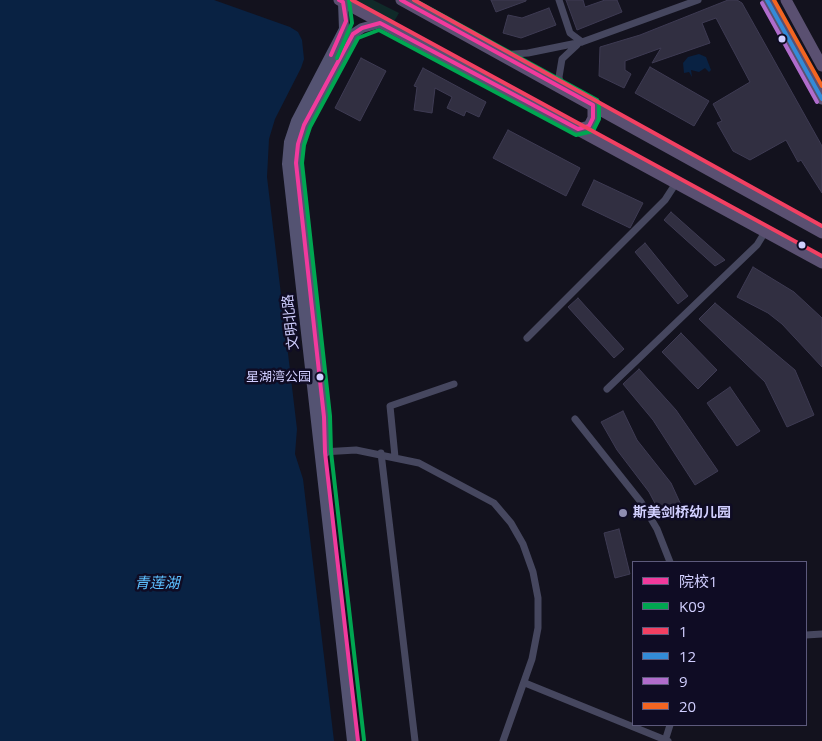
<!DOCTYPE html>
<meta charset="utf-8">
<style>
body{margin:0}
#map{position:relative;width:822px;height:741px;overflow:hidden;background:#13121e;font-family:"Open Sans","Noto Sans SC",sans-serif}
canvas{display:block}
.legend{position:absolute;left:632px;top:561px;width:175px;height:165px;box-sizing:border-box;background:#0f0c24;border:1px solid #5d5a7c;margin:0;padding:6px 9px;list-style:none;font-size:15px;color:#d1cfff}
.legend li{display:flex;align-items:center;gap:10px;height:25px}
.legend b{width:25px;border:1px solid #5d5a7c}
</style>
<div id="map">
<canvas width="822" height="741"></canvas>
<ul class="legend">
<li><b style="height:6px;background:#f13a9d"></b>院校1</li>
<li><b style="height:6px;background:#00a651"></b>K09</li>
<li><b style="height:6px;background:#f24062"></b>1</li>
<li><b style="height:6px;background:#338bd7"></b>12</li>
<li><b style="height:6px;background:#b06ccc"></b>9</li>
<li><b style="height:6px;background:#f26522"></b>20</li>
</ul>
</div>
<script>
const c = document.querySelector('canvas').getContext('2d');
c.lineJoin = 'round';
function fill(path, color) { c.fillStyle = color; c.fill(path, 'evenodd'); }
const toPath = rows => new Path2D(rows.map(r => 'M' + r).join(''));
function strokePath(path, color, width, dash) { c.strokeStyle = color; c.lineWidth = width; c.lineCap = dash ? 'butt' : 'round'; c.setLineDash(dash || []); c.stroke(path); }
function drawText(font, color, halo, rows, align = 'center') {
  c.font = font + ' "Open Sans","Noto Sans SC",sans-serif'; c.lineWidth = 5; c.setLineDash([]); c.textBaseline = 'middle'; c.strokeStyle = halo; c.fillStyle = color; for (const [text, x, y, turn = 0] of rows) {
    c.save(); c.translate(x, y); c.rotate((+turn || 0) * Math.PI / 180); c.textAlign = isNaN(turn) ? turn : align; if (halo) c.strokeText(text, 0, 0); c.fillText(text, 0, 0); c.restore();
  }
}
fill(toPath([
 [348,0,373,0,399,13,393,23]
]), '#102a29');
fill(toPath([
 [0,0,214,0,290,27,298,32,302,40,304,59,301,68,275,119,269,139,267,177,297,429,295,454,303,479,334,741,0,741],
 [699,54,706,57,711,70,709,72,705,68,699,72,691,70,692,77,689,72,684,73,683,63,688,57]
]), '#092243');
const building = toPath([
 [491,0,526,0,526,1,496,12,491,0],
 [566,0,583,0,585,7,605,0,617,0,622,12,577,30,566,0],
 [728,0,737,0,742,3,822,146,822,193,801,160,798,162,786,140,750,160,733,151,717,123,722,121,713,104,750,82,716,18,702,23,710,43,652,63,661,48,625,61,625,70,631,74,624,88,599,76,600,47,640,35,728,0],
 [549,8,556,25,521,38,503,33,508,15,522,18,549,8],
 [361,58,386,71,360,121,335,108,361,58],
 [650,67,709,101,694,126,635,93,650,67],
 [423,68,486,102,479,117,466,111,464,116,447,108,452,97,435,88,432,113,414,110,417,87,414,86,423,68],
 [508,130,580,168,566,196,493,158,508,130],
 [594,180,643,203,630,228,582,205,594,180],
 [671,212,725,260,715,266,664,220,671,212],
 [645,243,688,296,678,304,635,252,645,243],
 [753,267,794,292,822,318,822,367,782,324,768,313,737,297,753,267],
 [578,298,624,349,614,358,568,307,578,298],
 [715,303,795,370,814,415,787,427,765,382,699,319,715,303],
 [681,333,717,370,698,389,662,352,681,333],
 [639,369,676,410,718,471,695,485,653,420,623,384,639,369],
 [730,387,760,431,737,446,707,403,730,387],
 [623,411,637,440,671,483,682,507,661,515,649,492,617,450,601,422,623,411],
 [619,529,630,574,615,578,604,533,619,529]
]);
fill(building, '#312f41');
strokePath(building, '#3e3b53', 1);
strokePath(toPath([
 [559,0,570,33,582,42],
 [501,55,528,53,582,42,698,0],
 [561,88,559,77,562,59,577,45],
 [527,338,665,200,676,183],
 [607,389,757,245,765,232],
 [575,419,641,502,657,529,670,562],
 [322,452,356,450,419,463,494,503,511,523,523,544,533,572,538,598,538,628,532,659,503,741],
 [381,453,415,741],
 [395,457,390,406,454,384],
 [806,635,822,634],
 [525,683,668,741],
 [665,741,670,725]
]), '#46475f', 7);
strokePath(toPath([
 [343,2,344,29,296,121,289,142,287,164,352,741],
 [325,452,324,417,296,163,298,144,304,125,353,34,362,28,380,23]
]), '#545372', 10);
strokePath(toPath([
 [339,0,822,263],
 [401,0,822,233],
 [767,0,822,99],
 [786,0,822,66],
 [578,129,589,126,593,118,593,105]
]), '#5a5071', 11);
strokePath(toPath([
 [331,55,346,21,343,2,339,0],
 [358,741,325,452,324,417,296,163,298,144,304,125,353,34,362,28,380,23,578,129,589,126,593,118,593,105,401,0]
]), '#f13a9d', 4);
strokePath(toPath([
 [337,58,352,23,349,0],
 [364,740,331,452,330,416,302,163,304,145,310,127,358,38,379,30,576,135,593,131,599,119,599,104,597,100,414,0]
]), '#00a651', 4);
strokePath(toPath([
 [352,0,822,256],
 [414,0,822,226]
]), '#f24062', 4);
strokePath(toPath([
 [767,0,822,99]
]), '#338bd7', 4);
strokePath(toPath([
 [762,3,817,102]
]), '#b06ccc', 4);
strokePath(toPath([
 [774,0,822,86]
]), '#f26522', 4);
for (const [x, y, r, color] of [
 [782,39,4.5,"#d1cfff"],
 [802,245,4.5,"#d1cfff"],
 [320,377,4.5,"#d1cfff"],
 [623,513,5,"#8e8db0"]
]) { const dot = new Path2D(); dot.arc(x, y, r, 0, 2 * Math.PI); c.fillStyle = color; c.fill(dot); strokePath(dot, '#0f0c24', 2); }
drawText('13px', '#d1cfff', '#0f0c24', [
 ["星湖湾公园",311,377]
], 'right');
drawText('14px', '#d1cfff', '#0f0c24', [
 ["文明北路",291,322,-96]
]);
drawText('bold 14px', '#d1cfff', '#0f0c24', [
 ["斯美剑桥幼儿园",633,513]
], 'left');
drawText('italic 15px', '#5dc0ff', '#0f0c24', [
 ["青莲湖",157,584]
]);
</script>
